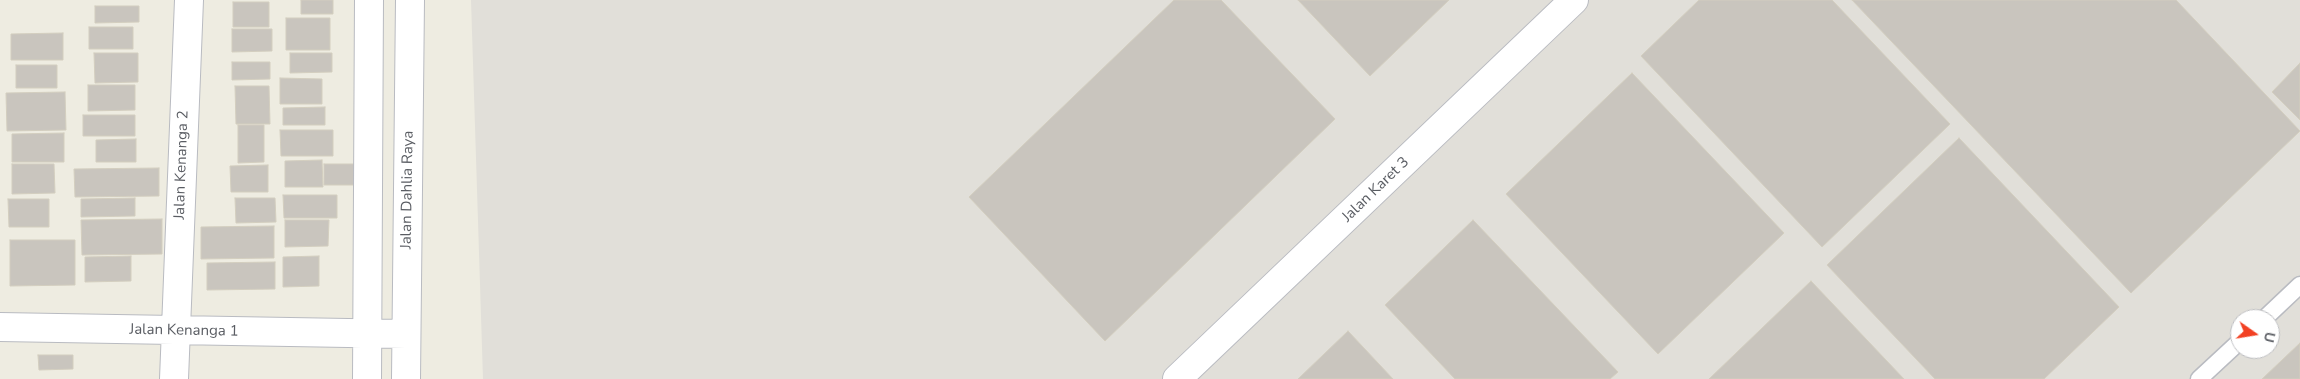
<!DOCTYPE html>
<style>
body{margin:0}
#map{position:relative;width:2300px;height:379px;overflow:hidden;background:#eeece1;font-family:"Nunito Sans",sans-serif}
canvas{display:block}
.north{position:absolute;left:2230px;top:309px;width:50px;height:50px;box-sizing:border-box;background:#fff;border:1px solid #bdbec1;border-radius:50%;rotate:103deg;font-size:14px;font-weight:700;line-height:20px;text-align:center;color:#5a5d63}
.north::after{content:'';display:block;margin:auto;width:18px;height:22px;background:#f24123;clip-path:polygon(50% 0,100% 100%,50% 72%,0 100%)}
</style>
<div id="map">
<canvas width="2300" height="379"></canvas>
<div class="north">U</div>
</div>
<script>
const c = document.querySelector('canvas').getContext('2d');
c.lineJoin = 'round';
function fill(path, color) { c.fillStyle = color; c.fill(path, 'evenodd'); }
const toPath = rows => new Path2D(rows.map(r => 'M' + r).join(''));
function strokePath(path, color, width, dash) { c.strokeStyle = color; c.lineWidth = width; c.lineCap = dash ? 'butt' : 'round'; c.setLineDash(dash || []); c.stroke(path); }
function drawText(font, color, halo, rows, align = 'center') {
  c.font = font + ' "Nunito Sans",sans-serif'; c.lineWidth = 4.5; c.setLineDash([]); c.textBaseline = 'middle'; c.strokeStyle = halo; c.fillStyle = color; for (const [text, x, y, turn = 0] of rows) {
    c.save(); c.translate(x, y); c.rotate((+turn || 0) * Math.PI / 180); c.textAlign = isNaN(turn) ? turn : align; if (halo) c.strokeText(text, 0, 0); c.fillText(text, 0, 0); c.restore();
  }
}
fill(toPath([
 [471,0,2300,0,2300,379,483,379],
 [2240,319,2270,319,2270,349,2240,349]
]), '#e1dfd9');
const building = toPath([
 [301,0,333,0,333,14,301,14,301,0],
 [1174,0,1221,0,1335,119,1105,341,969,197,1174,0],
 [1298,0,1449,0,1370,76,1298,0],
 [1699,0,1832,0,1950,124,1822,247,1641,56,1699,0],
 [1852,0,2176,0,2300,131,2131,293,1852,0],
 [233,2,269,2,269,27,233,27,233,2],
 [95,6,139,6,139,22,95,23,95,6],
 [286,18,330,18,330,50,286,50,286,18],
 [89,27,133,27,133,49,89,49,89,27],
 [232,29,272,29,272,51,232,52,232,29],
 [63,33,63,60,11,60,11,34,63,33],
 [94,53,138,53,138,82,95,83,94,53],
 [290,53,332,53,332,72,290,73,290,53],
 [232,62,270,62,270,79,232,80,232,62],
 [2300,63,2300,120,2272,92,2300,63],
 [16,65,57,65,57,88,16,88,16,65],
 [1632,73,1784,233,1658,354,1506,194,1632,73],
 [280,78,322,79,322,104,280,104,280,78],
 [88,85,135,85,135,110,88,111,88,85],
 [235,86,269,86,270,124,236,124,235,86],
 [65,92,66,130,7,131,6,93,65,92],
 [325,107,325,125,283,125,283,108,325,107],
 [83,115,135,115,135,136,83,136,83,115],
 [238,125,264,125,264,162,238,163,238,125],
 [280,130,333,130,333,156,281,156,280,130],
 [64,133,64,162,12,162,12,134,64,133],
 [1959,138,2119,307,2044,379,1935,379,1827,265,1959,138],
 [136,139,136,162,96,162,96,140,136,139],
 [322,160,323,187,285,187,285,161,322,160],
 [12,164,54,164,55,193,12,194,12,164],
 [324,164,361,164,361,185,324,185,324,164],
 [268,165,268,192,231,192,230,166,268,165],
 [159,168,159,196,75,197,74,169,159,168],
 [283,195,337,195,337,218,284,218,283,195],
 [135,198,135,216,81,217,81,199,135,198],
 [235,198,275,198,276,222,236,223,235,198],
 [8,199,49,199,49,227,9,227,8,199],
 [162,219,162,254,82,255,81,220,162,219],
 [285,220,329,220,328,246,285,247,285,220],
 [1473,220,1618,372,1610,379,1455,379,1385,305,1473,220],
 [274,226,274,258,201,259,201,227,274,226],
 [10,240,75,240,75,285,10,286,10,240],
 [131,256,131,281,85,282,85,257,131,256],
 [319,256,319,286,283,287,283,257,319,256],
 [275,262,275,289,207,290,207,263,275,262],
 [1811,281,1904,379,1709,379,1811,281],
 [1348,331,1393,379,1298,379,1348,331],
 [2300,343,2300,379,2262,379,2300,343],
 [38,355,73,355,73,369,39,370,38,355]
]);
fill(building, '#c9c5be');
strokePath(building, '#d3cebf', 1);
const service = toPath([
 [2264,319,2300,285],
 [2199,379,2240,341]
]);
const minor = toPath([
 [0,327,406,334],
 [174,379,189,0],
 [367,379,369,0],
 [406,379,410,0],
 [1177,379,1574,0]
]);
strokePath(service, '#b9bbc1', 19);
strokePath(minor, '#b9bbc1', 30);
strokePath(service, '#fff', 16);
strokePath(minor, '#fff', 28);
drawText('15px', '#5a5d63', '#fff', [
 ["Jalan Kenanga 2",182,165,-88],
 ["Jalan Dahlia Raya",408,190,-89],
 ["Jalan Karet 3",1376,190,-44],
 ["Jalan Kenanga 1",184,331,1]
]);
</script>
